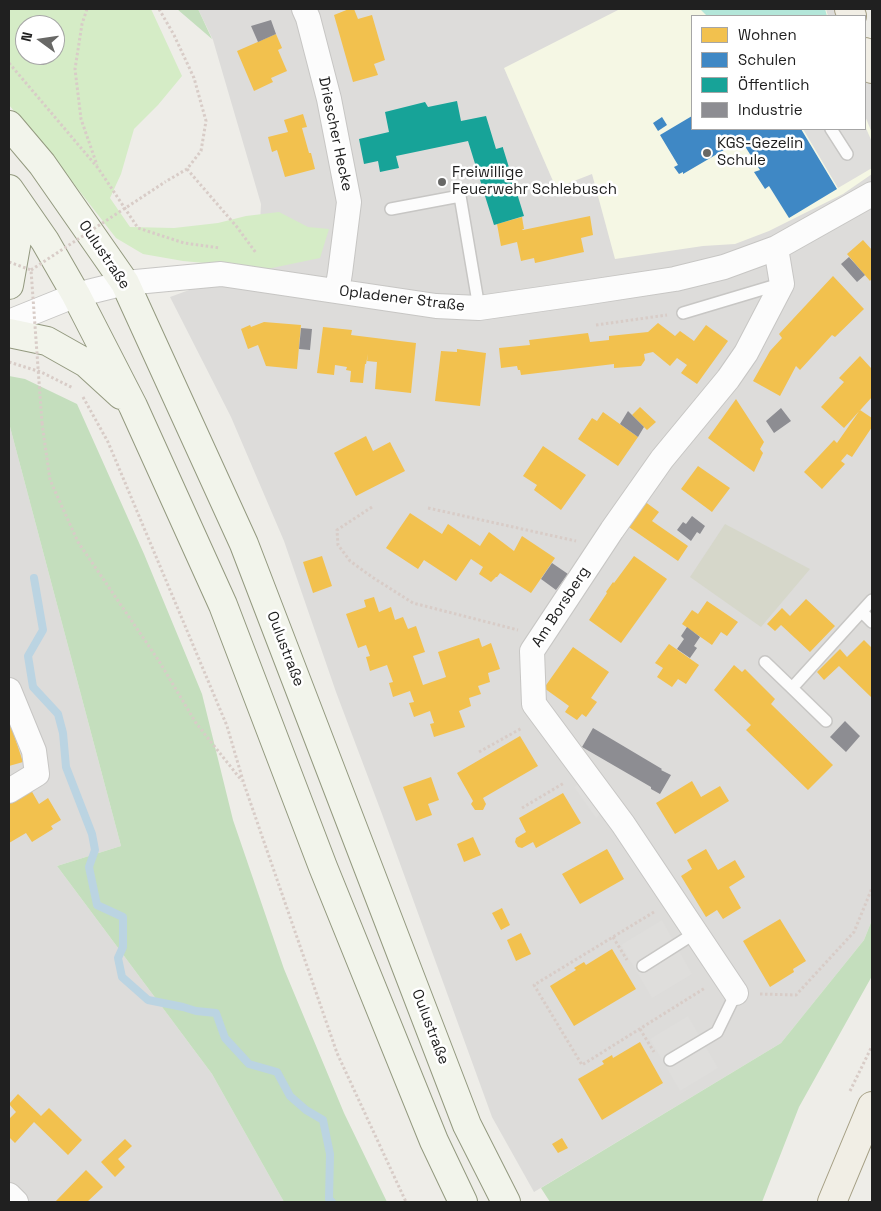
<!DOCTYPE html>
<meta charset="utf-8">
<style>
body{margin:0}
#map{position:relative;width:881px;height:1211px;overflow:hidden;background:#eeede8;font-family:"Space Grotesk",sans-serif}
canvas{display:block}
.frame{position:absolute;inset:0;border:10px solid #202020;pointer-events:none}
.legend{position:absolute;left:691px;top:15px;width:175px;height:115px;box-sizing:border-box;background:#fff;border:1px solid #a6a6a6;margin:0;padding:6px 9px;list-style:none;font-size:15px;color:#202020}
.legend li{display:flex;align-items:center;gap:10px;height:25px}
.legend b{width:25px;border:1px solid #a6a6a6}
.north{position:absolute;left:15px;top:15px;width:50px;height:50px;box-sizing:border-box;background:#fff;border:1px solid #a6a6a6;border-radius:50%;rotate:284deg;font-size:14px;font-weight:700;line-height:20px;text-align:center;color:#202020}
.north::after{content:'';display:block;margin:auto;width:18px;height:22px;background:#686866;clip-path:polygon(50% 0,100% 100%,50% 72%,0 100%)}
</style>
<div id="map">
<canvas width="881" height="1211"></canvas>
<div class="frame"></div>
<ul class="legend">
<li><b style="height:14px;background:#f2c14e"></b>Wohnen</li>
<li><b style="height:14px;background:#3f88c5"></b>Schulen</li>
<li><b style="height:14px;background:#17a398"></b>Öffentlich</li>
<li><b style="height:14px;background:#8d8d92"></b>Industrie</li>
</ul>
<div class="north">N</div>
</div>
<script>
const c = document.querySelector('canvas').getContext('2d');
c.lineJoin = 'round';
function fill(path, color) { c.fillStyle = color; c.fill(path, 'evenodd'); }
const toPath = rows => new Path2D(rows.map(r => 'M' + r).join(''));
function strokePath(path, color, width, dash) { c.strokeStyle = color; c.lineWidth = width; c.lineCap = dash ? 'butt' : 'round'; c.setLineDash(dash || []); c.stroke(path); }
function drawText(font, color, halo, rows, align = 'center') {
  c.font = font + ' "Space Grotesk",sans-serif'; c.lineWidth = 5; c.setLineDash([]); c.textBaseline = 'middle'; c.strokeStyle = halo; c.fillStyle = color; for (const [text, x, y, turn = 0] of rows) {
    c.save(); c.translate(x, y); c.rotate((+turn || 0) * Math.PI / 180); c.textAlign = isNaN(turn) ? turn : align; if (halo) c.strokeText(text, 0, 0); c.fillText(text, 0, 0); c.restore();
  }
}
fill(toPath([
 [198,9,846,9,849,16,692,16,692,129,865,129,865,53,872,70,872,920,864,940,781,1043,534,1192,492,1117,382,814,336,692,284,541,231,417,170,297,258,265,261,204,213,40],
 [9,423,121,846,57,866,212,1074,284,1202,9,1202]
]), '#dddcda');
fill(toPath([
 [620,9,826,9,828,16,692,16,692,129,865,129,865,116,872,133,872,174,843,194,769,231,735,244,703,246,615,259,592,174,556,188,504,68]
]), '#f5f7e4');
fill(toPath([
 [725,524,810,569,761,627,690,577]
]), '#d6d7ca');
fill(toPath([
 [9,9,151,9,182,76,158,105,134,129,121,174,110,198,130,227,174,228,218,223,246,216,279,212,308,227,329,229,320,258,267,269,183,261,143,254,116,238,53,157,9,105],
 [25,25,55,25,55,55,25,55]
]), '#d5ecc6');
fill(toPath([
 [177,9,198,9,212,39],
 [9,376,25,379,77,404,144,554,202,694,233,820,284,969,344,1113,387,1202,284,1202,212,1074,57,866,121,846,9,423],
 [872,920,872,976,799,1107,762,1202,550,1202,541,1188,781,1043,864,940]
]), '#c4debd');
fill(toPath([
 [700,9,825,9,827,16,707,16]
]), '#b3e6d9');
fill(toPath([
 [865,126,872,142,872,168,838,188,803,129,865,129],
 [580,783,601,813,596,818,574,787],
 [662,920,692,974,652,998,621,945],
 [688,1016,718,1068,680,1091,650,1039]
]), '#dfdedc');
fill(toPath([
 [349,9,354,9,358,19,372,15,385,60,374,64,378,75,353,82,334,15],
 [276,34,282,48,278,50,287,71,271,78,273,82,254,91,237,51],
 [303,114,307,127,302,128,309,153,311,153,315,169,285,177,277,150,272,152,268,137,288,132,284,120],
 [590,216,593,235,581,238,584,252,535,263,534,258,521,261,517,242,501,246,497,224,522,217,524,229,522,229,523,230],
 [863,240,872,250,872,278,870,281,847,254],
 [833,276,864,309,835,337,832,335,800,370,796,366,780,396,753,381,770,351,782,338,779,334],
 [264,322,301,325,297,369,266,366,258,345,248,349,241,329,250,325,251,327],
 [658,323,675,336,680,331,694,341,706,325,728,341,697,384,681,373,687,365,677,358,670,366,653,352,644,354,645,360,641,366,614,368,614,364,521,375,520,370,518,370,517,366,501,368,499,348,530,345,529,340,588,333,590,342,609,340,609,336,648,332],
 [323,327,352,330,351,335,416,343,411,393,375,389,377,362,367,361,368,354,366,364,365,364,363,383,350,382,351,371,346,370,347,367,335,365,334,375,317,373],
 [457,349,486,353,480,406,435,401,441,351,457,352],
 [860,356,871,368,872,366,872,397,844,428,821,407,844,382,839,378],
 [736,399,764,442,760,449,763,453,754,472,708,438],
 [640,407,656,422,647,430,632,415],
 [860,410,872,418,872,427,852,457,847,454,841,461,845,464,822,489,804,472,834,440,837,443],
 [603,412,638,437,618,466,578,439,592,418,597,421],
 [366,436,373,451,390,442,405,471,356,496,334,453],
 [543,446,586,475,561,510,534,490,537,485,523,476],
 [698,466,730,488,712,512,681,489],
 [644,501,659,512,652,521,688,546,678,561,626,525],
 [410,513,442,534,448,524,480,546,489,532,514,551,522,536,555,558,531,593,500,573,497,577,496,577,491,582,479,574,483,567,471,559,456,581,424,560,418,569,386,548],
 [322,556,332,586,313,593,303,562],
 [634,556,667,579,621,643,589,620,607,593,606,592,613,582,614,583],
 [374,597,379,612,391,607,395,620,403,617,408,629,416,626,425,652,413,656,423,685,446,677,438,652,479,638,482,647,491,643,500,669,488,673,490,682,478,686,481,694,469,698,471,706,459,711,465,727,434,737,430,724,434,723,430,711,414,717,409,703,414,702,410,691,393,697,389,683,393,682,387,665,370,671,366,657,370,656,366,645,358,648,346,614,366,607,364,600],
 [806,599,835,626,810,652,781,625,775,631,767,624,782,608,790,616],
 [707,601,738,622,727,636,721,632,712,645,682,624,692,610,698,614],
 [864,640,872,648,872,698,839,666,824,680,817,672,840,649,847,657],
 [669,644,699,665,686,684,678,679,672,687,657,677,663,668,655,663],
 [573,647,609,672,591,698,597,702,586,717,582,714,577,720,565,712,569,706,544,688],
 [734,665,742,672,745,669,775,699,771,704,833,765,808,790,746,730,751,725,714,690],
 [11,726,23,762,9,766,9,727],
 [520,736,538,766,483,798,486,804,483,810,475,810,471,804,473,801,457,773],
 [431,777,439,800,428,804,432,815,416,821,403,787],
 [692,781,701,797,720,786,729,801,675,834,656,803],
 [31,790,39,804,48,798,61,820,51,826,53,829,32,842,26,833,9,843,9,803],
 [563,793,581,823,536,848,533,842,522,848,518,847,515,842,516,838,526,832,519,818],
 [473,837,481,855,464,862,457,844],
 [607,849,624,879,580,904,562,874],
 [706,849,718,870,735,860,745,877,729,887,741,908,723,919,717,910,706,917,681,876,692,869,687,860],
 [502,908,510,925,501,930,492,913],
 [780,919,806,961,793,969,794,972,770,987,743,941],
 [521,933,531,954,516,961,507,940],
 [612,949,636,989,574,1026,550,986,576,970,574,968,584,962,586,965],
 [640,1042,663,1083,602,1120,578,1079,604,1064,602,1061,612,1055,613,1058],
 [18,1094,41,1116,49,1108,82,1140,68,1155,34,1122,15,1143,9,1137,9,1119,16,1112,9,1104],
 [562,1138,568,1148,558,1153,552,1144],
 [125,1139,132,1146,118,1159,125,1167,115,1177,101,1162],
 [86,1170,103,1187,87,1202,55,1202]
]), '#f2c14e');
fill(toPath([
 [692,116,692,129,801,129,837,189,789,218,769,186,765,189,754,172,760,170,741,140,683,174,683,172,679,174,674,167,678,165,660,135],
 [662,117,667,125,658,131,653,123]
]), '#3f88c5');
fill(toPath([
 [457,101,461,121,486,116,496,149,503,147,503,148,524,216,494,225,468,141,396,156,399,168,380,172,378,161,364,164,359,139,389,132,385,112,425,102,428,107]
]), '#17a398');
fill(toPath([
 [271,20,276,34,258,42,251,26],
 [849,257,865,275,857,282,841,264],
 [301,328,312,329,310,350,299,349],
 [781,408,791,421,774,433,766,421],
 [628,411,644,427,638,437,620,424],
 [692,516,705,526,700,534,697,532,691,541,677,530,683,522,686,524],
 [552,563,568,574,556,590,541,579],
 [687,627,700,637,694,646,697,648,690,658,677,649,684,639,681,636],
 [845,721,860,736,846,752,830,737],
 [593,728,662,769,661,770,671,775,660,794,651,789,651,787,582,747]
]), '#8d8d92');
strokePath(toPath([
 [34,578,43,630,28,656,33,687,58,714,63,733,66,767,92,834,95,850,89,867,97,905,123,917,123,947,118,958,122,977,148,1000,183,1007,196,1011,216,1013,225,1038,249,1064,277,1072,290,1096,306,1110,323,1120,330,1154,329,1199,332,1202]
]), '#bbd4e2', 8);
const lane = toPath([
 [831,129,847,154],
 [391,209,460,196,479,308],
 [683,313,780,284],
 [862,612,872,622],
 [765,662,792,688],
 [826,721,792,688,872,600],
 [643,966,695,933],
 [670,1060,717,1032,736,993]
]);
const street = toPath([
 [304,9,308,18,329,99,349,202,340,273,337,291],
 [9,322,76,295,125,283,221,274,436,306,479,308,583,293,675,279,724,267,776,248,872,194],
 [9,690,34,751,37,774,9,791],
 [736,993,623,824,534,704,532,651,612,530,662,459,728,379,746,353,782,284,776,248],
 [9,1195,16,1202]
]);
const secondary = toPath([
 [9,125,42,164,125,283,244,544,467,1125,506,1202],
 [9,189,45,241,76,295,133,406,223,605,323,867,434,1141,463,1202],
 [9,285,17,240,10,196],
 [9,333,47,341,86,363,121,395]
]);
const primary = toPath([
 [849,9,852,16],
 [865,52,872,69],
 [832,1202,872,1106]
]);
strokePath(lane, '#c7c6c4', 14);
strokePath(street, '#c7c6c4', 26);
strokePath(secondary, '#93997f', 30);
strokePath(primary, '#a59f84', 30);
strokePath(toPath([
 [87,9,82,24,75,69,81,119,97,165],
 [159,9,174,35,194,78,206,121,201,151,187,169,165,182],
 [9,63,98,168,138,228,184,243,220,248],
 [187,169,237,227,256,253],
 [596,325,667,315],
 [9,362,41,372,73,388],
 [83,397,108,442,227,726,244,784,337,1053,406,1202],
 [42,423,50,480,78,542,159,661,196,723,242,781],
 [372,507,337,530,338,545,350,561,372,577,413,603,518,630],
 [428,508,576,541],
 [479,752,522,728],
 [522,808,564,783],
 [654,912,534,985,582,1065,705,988],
 [613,937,627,960],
 [760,994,796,995,854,932,872,888],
 [640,1029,654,1052],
 [850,1091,872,1046]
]), '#d8ccc7', 3, [2.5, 2.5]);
strokePath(lane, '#fcfcfc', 11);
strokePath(street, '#fcfcfc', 24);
strokePath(secondary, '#f2f4eb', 28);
strokePath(primary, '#f1eee5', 28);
strokePath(toPath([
 [9,262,31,270,42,423],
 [31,270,165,182]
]), '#d8ccc7', 3, [2.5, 2.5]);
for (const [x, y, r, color] of [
 [707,153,5,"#686866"],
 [442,182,5,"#686866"]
]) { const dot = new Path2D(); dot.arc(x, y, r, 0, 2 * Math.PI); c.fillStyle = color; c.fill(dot); strokePath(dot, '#fff', 2); }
drawText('15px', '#202020', '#fff', [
 ["Driescher Hecke",335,134,78],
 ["Oulustraße",104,255,56],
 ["Opladener Straße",402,299,7],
 ["Am Borsberg",561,607,-57],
 ["Oulustraße",285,649,69],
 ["Oulustraße",430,1027,69]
]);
drawText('15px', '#202020', '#fff', [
 ["KGS-Gezelin",717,144],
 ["Schule",717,161],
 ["Freiwillige",452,173],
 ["Feuerwehr Schlebusch",452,190]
], 'left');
</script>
